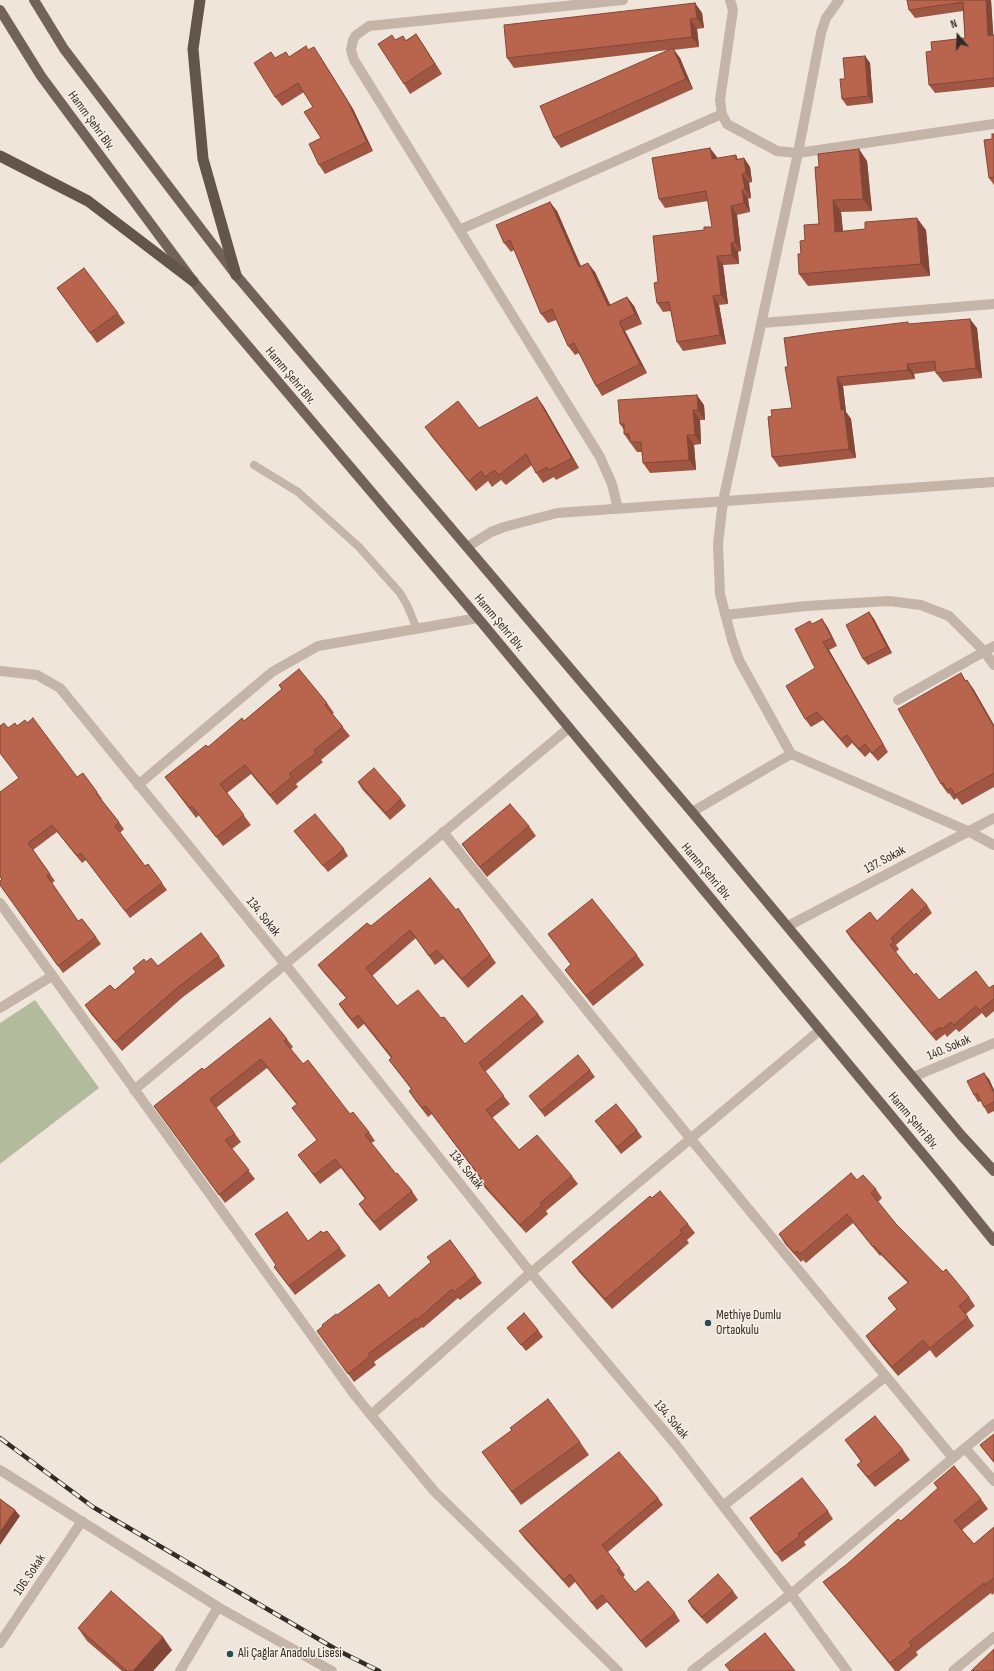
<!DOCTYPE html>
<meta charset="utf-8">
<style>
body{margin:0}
#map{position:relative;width:994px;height:1671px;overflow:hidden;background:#efe5db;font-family:"Sofia Sans Condensed",sans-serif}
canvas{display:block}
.north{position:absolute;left:938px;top:16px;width:40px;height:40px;-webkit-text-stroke:3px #f7efe6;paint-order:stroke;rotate:341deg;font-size:11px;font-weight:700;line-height:16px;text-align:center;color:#332b27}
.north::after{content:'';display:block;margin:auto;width:14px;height:18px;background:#332b27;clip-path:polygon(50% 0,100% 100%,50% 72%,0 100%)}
</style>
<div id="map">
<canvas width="994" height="1671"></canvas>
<div class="north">N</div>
</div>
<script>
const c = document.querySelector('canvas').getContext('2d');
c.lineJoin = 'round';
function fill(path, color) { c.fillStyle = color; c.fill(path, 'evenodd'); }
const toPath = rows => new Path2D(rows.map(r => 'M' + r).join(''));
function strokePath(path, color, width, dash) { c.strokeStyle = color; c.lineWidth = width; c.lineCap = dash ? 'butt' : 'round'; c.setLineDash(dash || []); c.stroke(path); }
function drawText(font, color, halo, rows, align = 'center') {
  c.font = font + ' "Sofia Sans Condensed",sans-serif'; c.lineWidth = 3; c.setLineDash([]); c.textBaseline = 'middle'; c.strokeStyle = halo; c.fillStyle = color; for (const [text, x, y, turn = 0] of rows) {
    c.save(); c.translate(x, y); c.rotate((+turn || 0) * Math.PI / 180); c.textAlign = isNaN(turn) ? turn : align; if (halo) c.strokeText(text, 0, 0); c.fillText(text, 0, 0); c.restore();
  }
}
fill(toPath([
 [35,1000,99,1088,0,1164,0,1023]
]), '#b2bc9c');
strokePath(toPath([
 [254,465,298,492,359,547,400,593,407,605,417,629]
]), '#c5b4a8', 8);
strokePath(toPath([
 [730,0,733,10,720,100,722,114,727,124,777,151,798,153,994,124],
 [459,230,722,114],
 [762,323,994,304],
 [618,509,612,484,600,457,354,60,351,50,353,40,356,35,369,26,623,0],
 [467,547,491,532,504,527,557,513,994,482],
 [725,615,806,606,889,601,921,605,949,616,984,651,994,665],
 [0,671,37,675,60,688,285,964,531,1273,676,1445,791,1594,847,1671],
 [898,700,994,646],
 [791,754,739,660,732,640,720,594,718,544,723,501,798,153,821,33,826,18,839,0],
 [138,785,272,672,318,646,478,618],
 [692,812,791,754,968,831,994,845],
 [443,832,690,1138,953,1458,791,1594,692,1671],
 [0,903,354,1394,371,1415,527,1276,820,1030],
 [788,926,994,818],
 [0,1008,52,976],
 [913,1077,994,1043],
 [134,1090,569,728],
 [371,1415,435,1492,618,1671],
 [965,1448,994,1481],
 [953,1458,994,1424],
 [0,1470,218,1607,332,1671],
 [723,1506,886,1376],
 [0,1643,82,1521],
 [180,1671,218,1607],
 [953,1671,994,1637]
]), '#c5b4a8', 10);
strokePath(toPath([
 [34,0,64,49,236,275,692,812,961,1135,994,1171],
 [0,10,41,76,193,281,478,618,947,1183,994,1241]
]), '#73625a', 10);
strokePath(toPath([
 [200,0,193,49,203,159,236,275],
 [0,156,88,201,193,281]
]), '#63544c', 11);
const rail = toPath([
 [0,1438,93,1507,339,1651,379,1671]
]);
strokePath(rail, '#332b27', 4.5);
strokePath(rail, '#f7efe6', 3, [9]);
fill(toPath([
 [907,0,991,0,993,36,994,35,994,87,935,93,929,85,932,51,965,38,963,11,915,18,909,10],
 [695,3,702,13,704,28,697,29,699,47,673,50,680,58,693,89,561,148,554,138,668,50,514,68,507,58],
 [416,34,442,74,410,94,404,84,395,40,406,40],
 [309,50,320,56,353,109,373,151,325,174,319,165,321,138,313,107,304,92,282,106,275,97,276,58,289,57],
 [865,56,870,63,873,103,847,106,842,99,845,79],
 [994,134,994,185,989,178,992,139],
 [736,155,738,159,744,158,750,167,752,182,749,183,751,198,748,199,750,212,737,215,741,251,738,252,739,264,723,265,728,304,719,305,726,344,683,351,677,342,671,311,663,312,657,303,658,282,704,230,712,227,708,201,665,208,659,199,717,157,717,159],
 [867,161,872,211,841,212,843,231,926,230,930,276,808,286,799,274,801,254,805,240,819,224,815,167],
 [557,211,581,266,595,272,610,305,627,297,634,306,642,324,625,331,647,373,602,396,596,386,579,353,575,355,568,346,556,320,548,323,541,314,514,250,511,252,504,243],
 [57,288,118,313,125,323,97,343],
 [909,324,977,328,982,378,943,382,936,373,936,371,914,374,915,379,843,386,846,412,851,419,856,458,779,467,772,457,772,416,792,408,788,367],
 [537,397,544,407,579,468,556,480,554,477,543,483,536,473,532,465,506,485,501,480,492,487,488,481,476,491,432,437,425,427,479,428],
 [704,405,705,420,700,420,701,444,694,445,696,470,650,473,643,463,642,452,637,452,624,434,624,430,620,424],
 [869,612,874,619,892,653,868,665,863,659],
 [822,619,828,628,837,646,829,650,888,752,878,761,870,752,865,757,852,743,847,748,823,720,811,727,805,719,815,668,813,624],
 [961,673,966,681,967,680,974,690,994,725,994,787,962,805,957,798,954,800,949,793,948,794,941,784],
 [279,685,327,703,334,713,332,714,350,736,321,760,323,762,296,784,298,787,277,805,251,774,227,793,251,825,223,846,199,815,196,818,165,777,208,747,244,721,282,689],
 [27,723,77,777,97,792,102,799,101,800,119,822,124,829,120,833,145,866,148,864,167,890,130,918,86,860,82,863,57,832,33,850,55,881,52,883,78,921,96,937,101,944,63,973,0,885,2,880,19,778,8,728],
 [358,782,401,799,406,806,390,820,362,789],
 [529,826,536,836,487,877,469,854,462,844],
 [294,831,344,849,348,856,328,872,299,837],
 [927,905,932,913,896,945,899,949,896,952,914,975,939,1000,989,988,994,985,994,1011,986,1018,982,1013,959,1032,956,1029,947,1037,945,1034,936,1041,851,939,846,931,877,921],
 [458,908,496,963,468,988,443,959,435,965,416,938,372,976,397,1006,441,1018,465,1044,538,1014,544,1022,485,1072,510,1104,492,1118,519,1150,572,1176,578,1184,546,1211,548,1214,526,1233,485,1188,479,1179,480,1178,432,1114,428,1117,415,1100,409,1091,411,1089,389,1060,391,1058,364,1024,358,1029,345,1013,339,1004,346,998,324,973,318,965,371,926,456,910],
 [548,934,637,955,644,965,593,1006,565,970,571,965],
 [219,956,225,966,183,997,122,1051,91,1014,85,1005,115,990,136,972,133,968,146,962,158,966],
 [287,1039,293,1047,291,1049,303,1064,350,1114,369,1132,375,1141,371,1143,396,1174,412,1191,418,1200,380,1231,365,1213,359,1204,365,1199,341,1168,320,1184,298,1155,317,1140,292,1108,297,1105,267,1068,216,1108,241,1142,232,1149,255,1179,225,1203,154,1106,204,1070],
 [590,1070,595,1077,545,1117,529,1096],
 [989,1079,994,1090,994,1111,988,1114,984,1107,981,1101,978,1102,974,1095],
 [595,1121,637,1130,642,1137,621,1154,600,1127],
 [857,1180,876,1189,882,1198,878,1202,896,1224,943,1272,969,1297,975,1306,966,1314,974,1326,936,1358,930,1350,898,1376,872,1345,866,1336,897,1310,888,1298,908,1283,881,1255,880,1256,853,1223,806,1263,803,1260,801,1262,785,1244,779,1234],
 [652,1198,688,1224,695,1233,687,1240,689,1243,612,1309,579,1272,572,1262],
 [323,1233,340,1248,346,1256,295,1295,274,1267,308,1241],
 [476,1275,482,1283,460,1300,458,1298,423,1328,422,1327,374,1362,376,1365,354,1382,317,1331,337,1315,389,1298],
 [507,1328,538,1330,543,1337,526,1351,512,1334],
 [994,1434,994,1463,980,1445],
 [845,1440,903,1450,910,1460,875,1487,864,1474,857,1465,861,1462],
 [580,1442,589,1455,521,1505,482,1452],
 [934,1483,981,1499,988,1509,962,1530,974,1544,994,1527,994,1593,992,1595,991,1593,916,1652,918,1655,899,1671,895,1671,830,1591,823,1582,846,1565,901,1521,938,1489],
 [658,1498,663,1505,608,1552,625,1575,623,1577,635,1592,675,1613,680,1621,646,1648,607,1602,597,1610,575,1582,569,1588,525,1539,519,1531],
 [828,1511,833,1519,804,1542,806,1545,782,1562,750,1518],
 [733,1591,738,1598,707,1624,692,1608,688,1601],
 [78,1628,172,1650,153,1671,122,1671,87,1641]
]), '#9f5743');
fill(toPath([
 [986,0,991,0,994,45,988,36],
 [695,3,702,13,704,28,697,18],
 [690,19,697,29,699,47,692,37],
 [416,34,423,44,442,74,435,64],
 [314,47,353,109,373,151,367,142],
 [673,48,680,58,693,89,686,79],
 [865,56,870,63,873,103,868,96],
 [710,148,717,157,719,168,712,159],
 [859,149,867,161,872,211,863,199],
 [744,158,750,167,752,182,746,173],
 [742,174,749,183,751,198,745,189],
 [742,190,748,199,750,212,744,203],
 [833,200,841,212,844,244,835,232],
 [550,202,557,211,585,277,579,267],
 [731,206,737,215,741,251,735,242],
 [917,218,926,230,930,276,921,264],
 [731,243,738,252,739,264,732,255],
 [717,256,723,265,728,304,721,295],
 [588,263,595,272,615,315,608,306],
 [713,296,719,305,726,344,720,335],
 [627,297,634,306,642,324,635,314],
 [970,319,977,328,982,378,976,368],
 [619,322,625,331,647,373,640,364],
 [907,364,914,374,915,379,908,370],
 [837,377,843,386,846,412,851,419,856,458,849,449,841,410],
 [697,395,704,405,705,420,698,410],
 [537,397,544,407,579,468,572,458],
 [693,410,700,420,701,444,695,435],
 [687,435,694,445,696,470,689,460],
 [869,612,874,619,892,653,887,647],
 [822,619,828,628,837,646,832,638],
 [823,642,829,650,888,752,883,744],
 [967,680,974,690,994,725,994,727],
 [984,1073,989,1079,994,1090,994,1093],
 [15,1510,20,1516,0,1545,0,1532],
 [163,1637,172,1650,153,1671,133,1671]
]), '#824737');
const building = toPath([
 [907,0,986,0,988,36,994,35,994,78,929,85,926,52,932,51,931,42,965,38,963,2,909,10,907,0],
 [695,3,697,18,690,19,692,37,507,58,504,25,695,3],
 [416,34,435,64,404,84,378,44,392,35,395,40,403,36,406,41,416,34],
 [306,46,308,50,314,47,347,100,367,142,319,165,309,144,321,138,304,112,313,107,298,83,275,97,254,63,271,52,275,58,286,52,289,57,306,46],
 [673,48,686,79,554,138,540,106,673,48],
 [865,56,868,96,842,99,840,79,845,79,843,58,865,56],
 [992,134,994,134,994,177,989,178,984,140,992,139,992,134],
 [710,148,712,159,736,155,736,160,744,158,746,173,742,174,745,189,742,190,744,203,731,206,735,242,731,243,732,255,717,256,721,295,713,296,720,335,677,342,669,302,657,303,654,283,658,282,653,236,704,230,704,227,712,227,706,191,659,199,652,158,710,148],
 [859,149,863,199,833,200,835,232,865,229,865,222,917,218,921,264,799,274,798,254,801,254,800,241,805,240,804,225,819,224,815,167,819,167,818,154,859,149],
 [550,202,579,267,588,263,608,306,627,297,635,314,619,322,640,364,596,386,574,343,568,346,552,309,541,314,510,240,504,243,496,225,550,202],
 [84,268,118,313,90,333,57,288,84,268],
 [970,319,976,368,936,373,935,361,907,364,908,370,837,377,841,410,844,409,849,449,772,457,768,417,772,416,771,410,792,408,785,367,788,367,784,338,817,333,908,322,908,324,970,319],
 [697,395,698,410,693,410,695,435,687,435,689,460,643,463,641,442,630,442,629,434,624,434,624,424,620,424,618,400,697,395],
 [537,397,572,458,549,470,547,467,536,473,526,454,499,475,494,470,485,477,481,471,469,481,425,427,458,401,479,428,537,397],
 [869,612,887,647,863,659,846,625,869,612],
 [822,619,832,638,823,642,883,744,872,753,865,744,859,749,847,735,841,739,817,712,805,719,786,686,815,668,795,629,810,621,812,624,822,619],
 [299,669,327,703,325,705,343,727,314,750,316,753,289,774,292,777,270,795,245,765,220,784,244,815,216,837,192,806,190,808,165,777,206,745,208,747,242,718,244,721,282,689,279,685,299,669],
 [961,673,965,681,967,680,994,727,994,773,955,795,951,788,947,790,943,783,941,784,898,709,961,673],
 [33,718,77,777,83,773,97,792,96,793,119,822,115,826,145,866,148,864,162,883,125,911,81,853,77,856,52,825,28,843,50,874,47,876,78,921,82,919,96,937,58,966,0,885,0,881,2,879,0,877,0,792,19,778,0,753,0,726,4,723,8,728,15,723,17,726,25,720,27,723,33,718],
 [374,768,401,799,386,813,358,782,374,768],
 [510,804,529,826,480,867,462,844,510,804],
 [315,814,344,849,323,866,294,831,315,814],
 [430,878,456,910,458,908,490,955,462,979,437,950,429,956,410,930,366,968,397,1006,418,990,441,1018,444,1017,465,1044,522,995,538,1014,479,1063,504,1096,486,1110,519,1150,537,1135,572,1176,540,1203,542,1205,520,1225,479,1179,481,1178,426,1106,422,1108,409,1091,412,1089,389,1060,392,1057,358,1015,352,1020,339,1004,347,998,318,965,367,923,371,926,430,878],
 [912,889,927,905,891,938,894,942,890,945,914,975,916,973,939,1000,976,971,989,988,994,985,994,999,980,1010,976,1006,954,1025,951,1022,942,1029,940,1027,931,1034,846,931,870,912,877,921,912,889],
 [592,899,637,955,586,996,565,970,571,964,548,934,592,899],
 [201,933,219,956,177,988,115,1042,85,1005,110,985,115,990,136,972,133,968,144,959,146,962,151,958,158,966,201,933],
 [270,1018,287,1039,284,1041,303,1064,308,1060,350,1114,353,1112,369,1132,365,1135,396,1174,397,1173,412,1191,374,1222,359,1204,366,1198,335,1159,314,1175,298,1155,317,1140,292,1108,297,1104,261,1059,210,1099,235,1134,225,1140,249,1170,219,1195,154,1106,202,1068,204,1070,270,1018],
 [578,1055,590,1070,541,1111,529,1096,578,1055],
 [984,1073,994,1093,994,1102,984,1107,977,1093,974,1095,967,1081,984,1073],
 [616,1104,637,1130,617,1147,595,1121,616,1104],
 [851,1173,857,1180,863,1175,876,1189,871,1193,896,1224,943,1272,946,1269,969,1297,959,1306,968,1317,930,1348,923,1340,892,1367,866,1336,897,1309,888,1298,909,1282,874,1246,873,1247,847,1214,800,1254,797,1251,794,1253,779,1234,851,1173],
 [660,1191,688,1224,680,1230,682,1233,605,1299,572,1262,650,1196,652,1198,660,1191],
 [287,1212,308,1241,321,1231,323,1233,327,1231,340,1248,289,1286,274,1267,276,1265,255,1234,287,1212],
 [450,1240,476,1275,454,1292,452,1289,417,1320,416,1318,368,1354,370,1356,348,1374,317,1331,323,1326,322,1325,336,1314,337,1315,379,1284,389,1298,431,1262,427,1257,450,1240],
 [524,1313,538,1330,521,1345,507,1328,524,1313],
 [548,1399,580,1442,512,1492,482,1452,512,1430,510,1428,548,1399],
 [875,1416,903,1450,868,1477,857,1465,862,1461,845,1440,875,1416],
 [994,1434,994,1462,980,1445,994,1434],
 [619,1452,658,1498,602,1545,620,1568,617,1570,635,1592,648,1581,675,1613,641,1641,602,1595,592,1603,570,1574,564,1580,519,1531,619,1452],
 [954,1466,981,1499,954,1521,974,1544,994,1527,994,1578,985,1585,984,1583,909,1642,912,1646,890,1663,823,1582,846,1565,898,1519,901,1521,938,1488,934,1483,954,1466],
 [802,1478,828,1511,798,1534,800,1536,776,1554,750,1518,802,1478],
 [0,1499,15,1510,0,1532,0,1499],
 [718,1574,733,1591,702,1617,688,1601,718,1574],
 [111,1591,163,1637,133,1671,127,1671,78,1628,111,1591],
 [765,1633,795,1671,730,1671,725,1665,765,1633],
 [994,1649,994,1671,971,1671,994,1649]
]);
fill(building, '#b9654e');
strokePath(building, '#824737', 1);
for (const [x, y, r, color] of [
 [708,1323,4,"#224e50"],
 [230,1654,4,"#224e50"]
]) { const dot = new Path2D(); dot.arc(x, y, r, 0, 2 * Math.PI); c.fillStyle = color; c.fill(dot); strokePath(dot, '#f7efe6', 1.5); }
drawText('13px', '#332b27', '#f7efe6', [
 ["Hamm Şehri Blv.",91,121,54],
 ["Hamm Şehri Blv.",290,376,50],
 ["Hamm Şehri Blv.",499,623,50],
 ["137. Sokak",885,860,-28],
 ["Hamm Şehri Blv.",706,872,50],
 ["134. Sokak",263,917,51],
 ["140. Sokak",949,1048,-23],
 ["Hamm Şehri Blv.",913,1121,50],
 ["134. Sokak",466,1170,51],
 ["134. Sokak",671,1420,50],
 ["106. Sokak",30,1575,-56]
]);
drawText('13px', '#332b27', '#f7efe6', [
 ["Methiye Dumlu",716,1316],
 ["Ortaokulu",716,1331],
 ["Ali Çağlar Anadolu Lisesi",238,1654]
], 'left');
</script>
